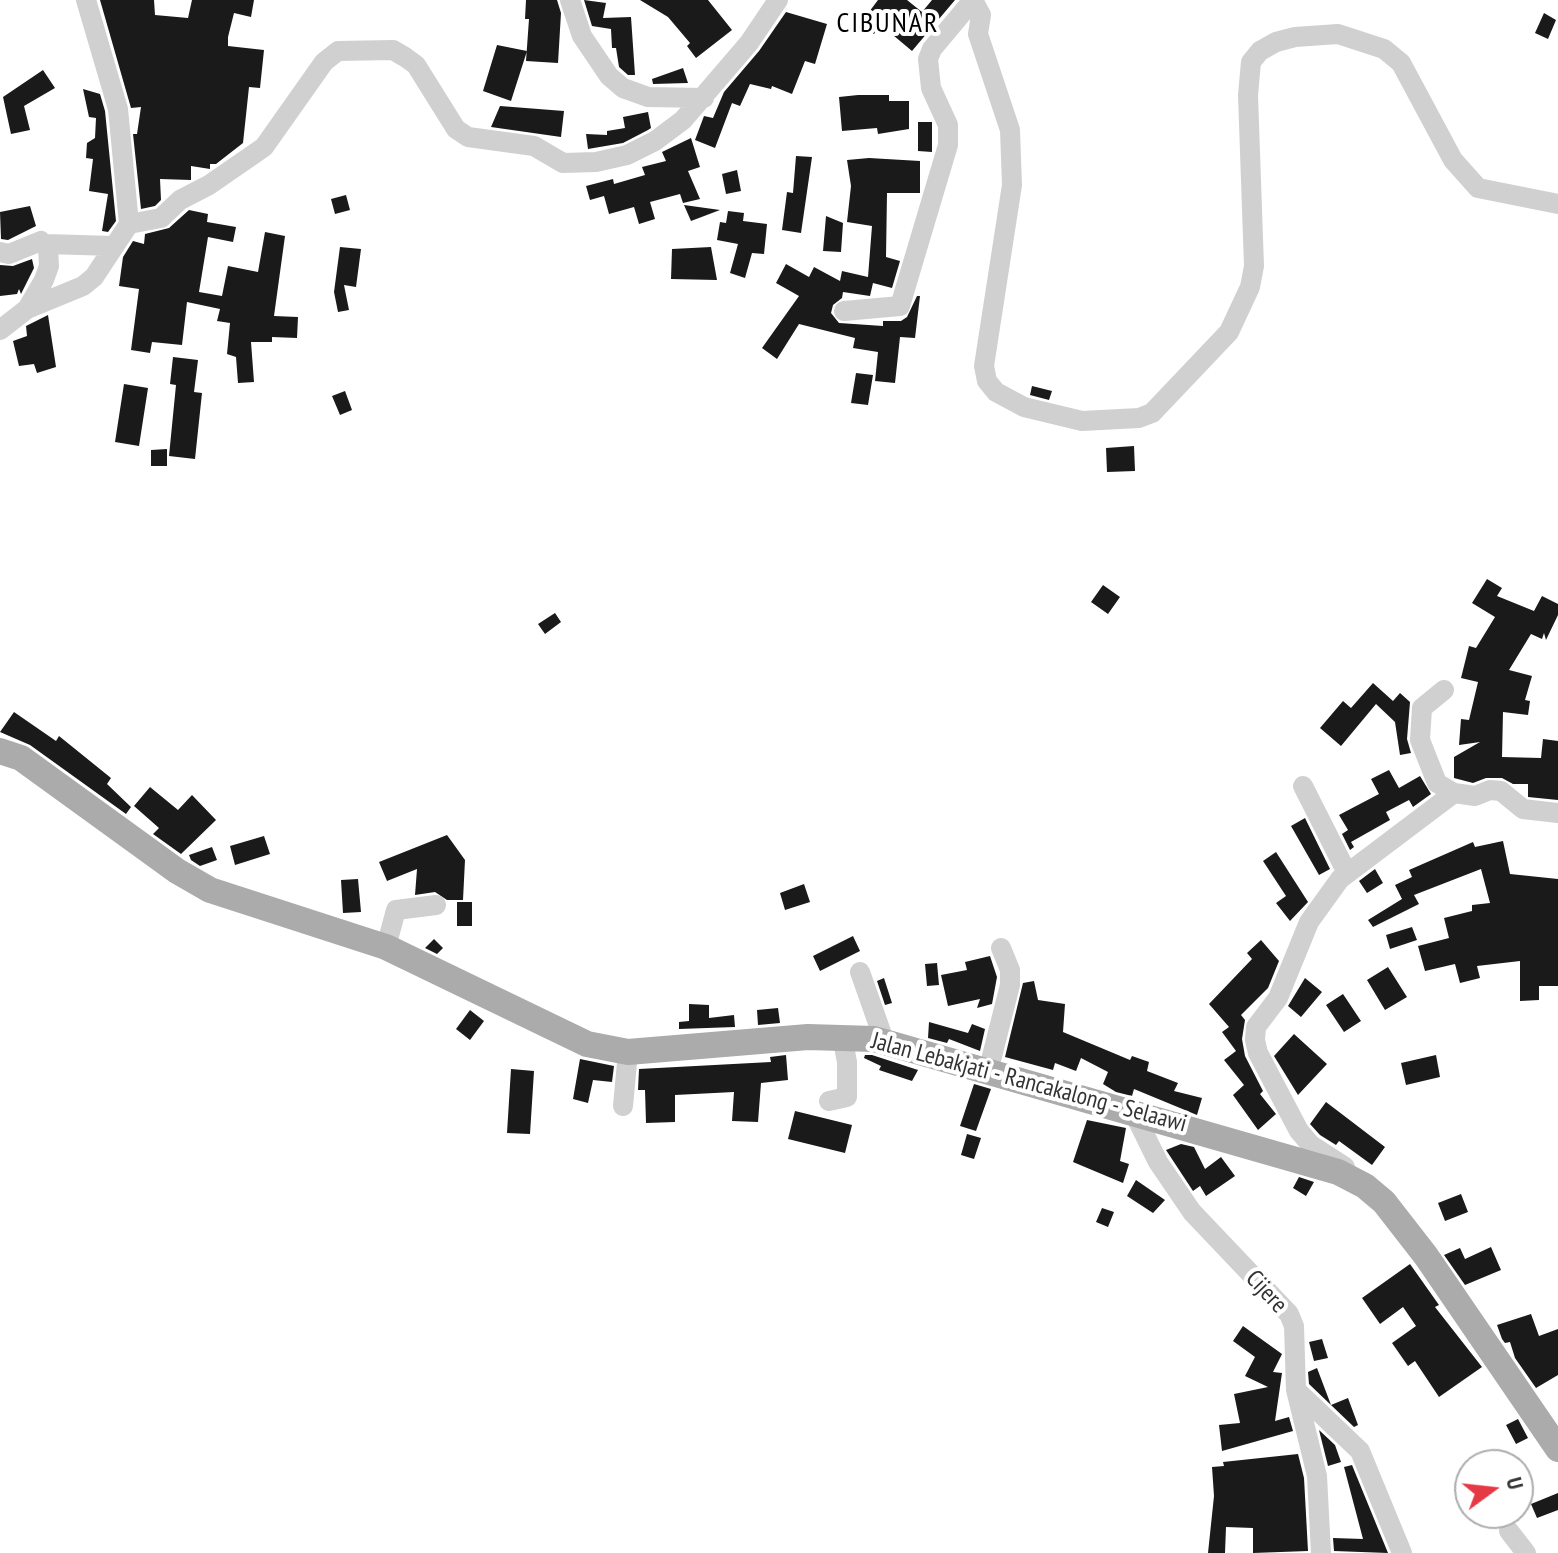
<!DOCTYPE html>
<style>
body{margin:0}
#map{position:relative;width:1558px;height:1553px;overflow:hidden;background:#fff;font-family:"PT Sans Narrow",sans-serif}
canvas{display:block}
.north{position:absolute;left:1454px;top:1449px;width:80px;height:80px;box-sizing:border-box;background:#fff;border:2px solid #adadad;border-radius:50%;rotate:75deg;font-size:22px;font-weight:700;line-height:32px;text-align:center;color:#333}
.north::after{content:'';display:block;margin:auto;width:28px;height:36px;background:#e63946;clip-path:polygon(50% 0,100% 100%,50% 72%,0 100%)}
</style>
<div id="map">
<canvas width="1558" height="1553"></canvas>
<div class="north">U</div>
</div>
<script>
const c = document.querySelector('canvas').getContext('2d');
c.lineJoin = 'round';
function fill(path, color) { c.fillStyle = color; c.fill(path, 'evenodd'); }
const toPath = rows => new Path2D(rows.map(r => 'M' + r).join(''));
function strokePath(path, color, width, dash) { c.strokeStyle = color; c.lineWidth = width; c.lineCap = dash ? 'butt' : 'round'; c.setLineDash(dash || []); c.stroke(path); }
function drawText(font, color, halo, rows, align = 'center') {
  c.font = font + ' "PT Sans Narrow",sans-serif'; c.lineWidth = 8; c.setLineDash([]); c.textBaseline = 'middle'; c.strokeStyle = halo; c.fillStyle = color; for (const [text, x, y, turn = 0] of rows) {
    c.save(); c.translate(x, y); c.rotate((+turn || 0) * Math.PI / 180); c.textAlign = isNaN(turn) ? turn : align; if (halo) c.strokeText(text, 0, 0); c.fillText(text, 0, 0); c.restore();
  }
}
fill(toPath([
 [100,0,154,0,155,15,188,18,192,0,254,0,251,17,234,13,228,37,228,46,264,50,260,88,249,87,243,143,216,164,210,164,210,169,191,166,191,180,160,179,161,200,155,206,141,209,133,134,137,134,141,107,131,108],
 [526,0,557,0,561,13,558,63,526,61,529,19,525,19],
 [584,0,606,3,603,18,631,17,635,75,628,75,619,67,616,48,612,48,611,29,592,26],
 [640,0,708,0,732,30,696,58,687,46,690,43,668,17],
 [878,0,907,0,922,12,932,0,955,0,912,51,881,25,874,34,860,24],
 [786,12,827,24,815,64,805,61,792,94,772,86,771,89,750,84,740,106,732,103,715,148,695,140,704,116,713,118,724,92,759,51],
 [1544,13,1556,20,1548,39,1535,33],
 [497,45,527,51,511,101,483,91],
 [683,68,688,83,653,84,652,79],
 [43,70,55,88,24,106,30,130,11,134,3,97],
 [83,89,100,94,105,111,116,221,108,232,102,231,108,194,89,191,93,159,86,158,87,143,95,138,96,118,89,117],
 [858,95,889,95,889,101,909,101,909,129,878,134,877,128,842,131,839,97],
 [500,106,564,111,561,137,491,127],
 [648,112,651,128,648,130,623,143,588,149,586,134,607,135,607,131,625,128,623,117],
 [918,122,932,122,932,152,918,151],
 [691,138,700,167,688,171,700,199,683,203,680,194,650,202,655,219,639,224,634,207,609,214,604,196,590,200,586,186,613,179,614,184,645,175,642,167,666,161,662,152],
 [796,156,812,157,801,233,782,230,787,192,793,193],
 [869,158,920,161,920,193,887,193,886,257,900,261,892,288,873,283,870,296,843,292,842,298,833,305,831,313,839,323,883,326,883,321,901,321,907,317,917,296,920,296,915,338,900,337,895,383,875,381,878,352,853,348,855,338,799,324,777,359,762,348,799,296,776,283,786,264,809,277,814,267,840,281,842,271,868,277,872,226,847,222,851,186,847,160],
 [737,170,741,191,726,194,722,174],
 [346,195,350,210,335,214,331,199],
 [684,205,720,210,691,221],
 [30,206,36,226,8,240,1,239,0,212],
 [189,210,208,214,207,222,236,227,233,242,208,237,199,292,222,296,228,266,258,272,265,232,285,236,274,316,298,317,297,338,272,337,272,342,251,342,254,382,238,383,236,357,227,354,230,323,217,321,220,309,187,302,182,345,152,342,150,353,131,350,139,289,119,286,123,257,133,241,144,244,145,234,169,228],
 [728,211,744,213,743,221,767,224,764,254,752,253,745,278,730,273,738,244,717,240,720,222,726,223],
 [826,216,843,223,841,252,823,251],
 [340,247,361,249,356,287,344,285,349,310,338,312,334,292],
 [711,247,717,280,671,279,672,249],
 [32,259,34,268,21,294,19,289,17,294,0,296,0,265,13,266],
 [48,315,56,367,37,373,34,364,19,366,13,341,27,336,26,326],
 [173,357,198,360,194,392,202,393,195,459,169,456,176,385,170,384],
 [856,373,873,375,868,405,851,403],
 [124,384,148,388,139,446,115,442],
 [1032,386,1052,391,1049,400,1030,395],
 [345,391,352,410,340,415,332,396],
 [1134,446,1135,471,1107,472,1106,448],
 [167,449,167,466,151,466,151,450],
 [1487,579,1502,588,1497,596,1534,611,1542,596,1558,604,1558,615,1546,640,1544,633,1542,639,1531,634,1509,670,1532,676,1525,700,1530,701,1528,715,1503,712,1502,757,1541,758,1543,739,1558,741,1558,800,1528,797,1528,784,1513,784,1502,778,1486,778,1473,783,1454,778,1454,757,1480,742,1459,745,1461,719,1469,720,1478,682,1461,678,1469,646,1476,648,1495,617,1472,603],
 [1103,585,1120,597,1108,614,1091,602],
 [555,613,561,622,545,634,538,624],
 [1373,683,1393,701,1400,693,1410,702,1407,739,1411,753,1400,755,1395,722,1376,704,1341,746,1320,728,1343,701,1351,708],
 [14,712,56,741,59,736,111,778,107,784,131,807,126,814,30,745,0,732],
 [1389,770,1399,788,1420,776,1431,794,1413,807,1409,800,1386,812,1390,820,1351,842,1354,847,1350,850,1342,834,1348,830,1339,815,1379,794,1371,779],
 [150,787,178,810,192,795,216,820,181,854,153,834,159,828,134,806],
 [1305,818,1330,869,1319,875,1291,826],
 [447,835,465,860,463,900,447,900,435,892,415,895,417,869,387,881,379,862],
 [264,836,270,854,235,865,230,846],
 [1503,841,1510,874,1558,879,1558,986,1539,986,1539,1000,1520,1001,1520,961,1477,966,1480,978,1460,983,1455,964,1425,971,1418,946,1449,938,1444,918,1472,911,1472,905,1490,903,1481,869,1414,895,1419,904,1373,927,1368,920,1402,899,1395,885,1412,877,1409,870,1473,842,1475,847],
 [212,847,217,860,200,866,191,860,189,855],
 [1276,852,1308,902,1290,921,1276,903,1286,896,1263,861],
 [1375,869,1383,883,1367,893,1359,881],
 [358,879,361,912,343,913,341,880],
 [804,884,810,902,785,910,780,893],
 [457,902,472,902,472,926,457,926],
 [1412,927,1417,940,1390,949,1386,935],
 [853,936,860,951,820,971,813,956],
 [434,939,443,948,437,954,425,948],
 [1261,940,1279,961,1268,988,1241,1015,1245,1020,1242,1039,1245,1056,1263,1091,1260,1094,1276,1114,1258,1130,1233,1095,1244,1085,1224,1060,1236,1051,1222,1032,1229,1027,1209,1004,1252,959,1247,953],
 [990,956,997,977,992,1004,977,1008,980,999,948,1006,941,975,967,970,965,962],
 [937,963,939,985,927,986,925,964],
 [1388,967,1407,997,1385,1010,1367,980],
 [884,978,892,1003,885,1005,877,981],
 [1305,978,1322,992,1301,1017,1288,1006],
 [1034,981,1038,1000,1065,1004,1063,1032,1130,1060,1132,1056,1149,1062,1147,1071,1178,1083,1174,1091,1202,1098,1197,1115,1134,1089,1132,1096,1116,1092,1103,1084,1108,1072,1081,1058,1076,1071,1055,1063,1053,1070,1005,1057,1023,983],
 [1343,994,1361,1021,1344,1032,1326,1005],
 [689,1004,709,1005,709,1018,734,1015,735,1027,679,1029,679,1022,689,1021],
 [778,1008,780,1023,758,1025,757,1010],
 [470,1010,484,1021,470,1040,456,1029],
 [929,1022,968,1033,972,1024,985,1029,980,1051,949,1039,947,1043,928,1038],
 [1294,1034,1327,1064,1298,1095,1274,1056],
 [786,1055,788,1080,761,1083,758,1122,732,1121,734,1092,675,1095,675,1122,646,1123,645,1090,638,1090,639,1069,771,1062,770,1057],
 [865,1055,872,1055,918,1070,912,1081,879,1070,881,1066,864,1058],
 [1436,1055,1440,1077,1406,1085,1401,1063],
 [580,1059,614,1066,612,1082,593,1080,588,1103,573,1099],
 [511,1069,534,1071,530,1134,507,1133],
 [974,1084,991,1089,976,1131,960,1126],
 [1326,1102,1385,1147,1372,1165,1339,1141,1336,1145,1320,1135,1310,1124],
 [795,1111,852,1125,845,1153,788,1139],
 [1087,1120,1126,1128,1120,1161,1129,1164,1123,1183,1073,1162],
 [967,1134,981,1138,974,1159,961,1155],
 [1181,1144,1194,1147,1205,1169,1221,1157,1235,1176,1206,1196,1200,1186,1193,1191,1166,1150],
 [1299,1177,1314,1182,1306,1196,1293,1188],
 [1136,1180,1165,1200,1153,1213,1127,1196],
 [1461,1194,1468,1212,1445,1221,1438,1203],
 [1102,1208,1114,1212,1108,1227,1096,1222],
 [1491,1247,1501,1270,1465,1285,1444,1255,1460,1248,1465,1259],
 [1410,1264,1439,1305,1435,1307,1482,1367,1439,1397,1415,1361,1408,1366,1392,1343,1416,1326,1403,1307,1380,1324,1362,1298],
 [1531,1314,1539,1336,1558,1329,1558,1375,1536,1388,1515,1358,1510,1342,1505,1343,1502,1339,1497,1325],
 [1243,1326,1282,1354,1273,1372,1282,1373,1275,1421,1289,1417,1293,1431,1222,1451,1219,1425,1240,1423,1234,1394,1268,1387,1245,1376,1255,1357,1233,1341],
 [1322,1339,1328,1358,1314,1361,1309,1342],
 [1317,1368,1331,1405,1348,1398,1358,1425,1354,1427,1309,1384,1308,1372],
 [1518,1419,1528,1438,1516,1444,1506,1425],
 [1319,1430,1335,1445,1341,1462,1328,1466],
 [1298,1454,1304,1478,1308,1551,1253,1553,1253,1528,1226,1527,1225,1553,1208,1553,1214,1496,1212,1467,1224,1466,1223,1462],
 [1352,1465,1388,1553,1334,1551,1333,1538,1363,1539,1344,1467],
 [1558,1493,1558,1510,1537,1518,1531,1504]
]), '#1a1a1a');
strokePath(toPath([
 [86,0,118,109,129,224],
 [570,0,582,36,609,76,623,88,648,97,704,98],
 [973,0,981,15,978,34,1010,130,1012,185,984,366,987,381,996,392,1024,407,1082,421,1139,418,1152,413,1229,332,1250,287,1254,266,1248,95,1251,62,1260,51,1276,42,1295,37,1338,34,1384,49,1401,63,1453,160,1478,188,1558,204],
 [46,244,113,246],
 [0,252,9,254,41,241,48,248,49,266,44,280,27,309],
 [844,311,900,306,948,145,948,125,931,88,928,59,932,49,973,0],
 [0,330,27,309,83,286,94,277,129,224,161,218,180,200,209,185,264,147,324,62,338,51,393,50,405,57,416,65,456,129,468,137,534,146,563,163,596,162,627,155,655,141,683,120,749,43,778,0],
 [1444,690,1422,708,1420,740,1437,783,1454,793],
 [1303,786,1347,873],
 [386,947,396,910,436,905],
 [860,972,885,1043],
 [988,1072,1010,985,1010,970,1001,948],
 [829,1101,847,1097,847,1062,842,1036],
 [623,1106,628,1052],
 [1133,1111,1158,1162,1192,1212,1289,1314,1294,1326,1296,1390,1317,1476,1321,1553],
 [1345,1167,1311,1145,1299,1131,1258,1053,1255,1040,1256,1027,1278,998,1309,922,1340,879,1454,793,1475,796,1490,790,1501,791,1523,809,1558,813],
 [1296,1390,1360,1451,1402,1553],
 [1509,1531,1526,1553]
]), '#d0d0d0', 20);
strokePath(toPath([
 [0,751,21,758,177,871,210,890,386,947,587,1044,628,1052,808,1037,874,1039,1338,1172,1365,1186,1384,1202,1426,1256,1558,1449]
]), '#ababab', 26);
drawText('24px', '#333', '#fff', [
 ["Jalan Lebakjati - Rancakalong - Selaawi",1029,1083,15],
 ["Cijere",1266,1292,47]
]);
c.letterSpacing = '2px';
drawText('28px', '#000', '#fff', [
 ["CIBUNAR",888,24]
]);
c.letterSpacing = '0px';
</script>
